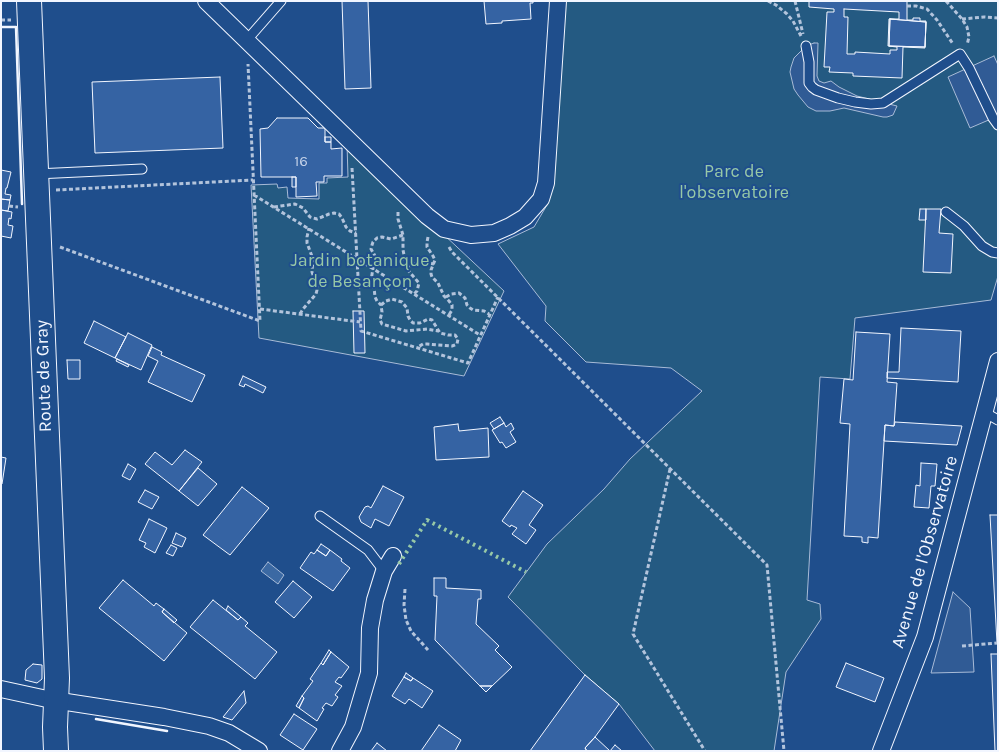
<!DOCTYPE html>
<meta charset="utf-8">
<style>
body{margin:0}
#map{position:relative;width:999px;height:752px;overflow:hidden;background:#1f4e8c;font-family:Karla,sans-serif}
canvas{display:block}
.frame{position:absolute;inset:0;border:2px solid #f2f6ff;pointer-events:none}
</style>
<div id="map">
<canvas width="999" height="752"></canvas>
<div class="frame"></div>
</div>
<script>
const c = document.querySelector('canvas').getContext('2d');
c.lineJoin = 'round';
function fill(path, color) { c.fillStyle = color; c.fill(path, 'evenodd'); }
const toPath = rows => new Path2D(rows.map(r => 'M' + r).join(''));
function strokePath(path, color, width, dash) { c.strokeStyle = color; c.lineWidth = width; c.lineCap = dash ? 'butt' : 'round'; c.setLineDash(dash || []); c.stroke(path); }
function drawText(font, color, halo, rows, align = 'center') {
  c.font = font + ' Karla,sans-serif'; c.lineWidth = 4; c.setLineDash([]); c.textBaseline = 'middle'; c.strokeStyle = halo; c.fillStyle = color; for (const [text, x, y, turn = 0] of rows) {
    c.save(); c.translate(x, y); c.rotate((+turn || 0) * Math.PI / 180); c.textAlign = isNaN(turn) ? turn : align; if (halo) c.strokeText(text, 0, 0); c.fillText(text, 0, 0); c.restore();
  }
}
const green = toPath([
 [561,1,998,1,998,276,991,300,855,318,850,379,820,377,807,600,820,604,821,619,786,672,774,751,655,751,619,704,585,675,508,597,547,544,604,489,630,459,702,391,671,368,586,362,545,321,546,306,498,244,534,227,547,205,552,182,561,1],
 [347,144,504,291,464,376,259,338,251,185,277,184,278,188,287,187,288,198,319,199,319,183,327,183,327,178,348,177,347,144]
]);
fill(green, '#245a82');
strokePath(green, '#a8bbd7', 1);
const parking = toPath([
 [814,43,818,43,817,76,819,81,824,83,831,81,839,87,857,96,897,106,893,115,887,117,883,117,844,108,830,111,816,111,808,107,798,95,794,89,790,72,791,67,794,58,806,46,814,43],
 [994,56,998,65,998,116,970,128,948,77,994,56],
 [953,592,970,608,974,672,931,673,953,592]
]);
fill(parking, '#305b95');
strokePath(parking, '#a8bbd7', 1);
const water = toPath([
 [268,562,284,575,278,584,261,571,268,562]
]);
fill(water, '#3b69a3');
strokePath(water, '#a8bbd7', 1);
const building = toPath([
 [342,1,368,1,371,88,345,89,342,1],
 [484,1,533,1,533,3,530,3,531,19,502,21,502,23,486,24,484,1],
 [809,1,907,1,907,20,913,20,913,18,920,18,920,21,926,21,925,48,903,47,902,78,853,76,853,73,829,72,830,67,824,67,827,12,834,12,834,9,809,7,809,1],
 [844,9,899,12,899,19,889,19,888,46,897,47,897,50,890,50,890,54,855,52,855,54,847,54,848,17,844,17,844,9],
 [890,19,926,22,925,47,889,46,890,19],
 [890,19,926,22,925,47,889,46,890,19],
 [220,77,223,148,95,153,92,82,220,77],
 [277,118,308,118,318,128,325,128,325,142,331,142,331,149,342,148,342,176,324,176,324,182,316,182,317,196,296,197,296,177,261,177,260,129,268,128,277,118],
 [325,137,331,137,331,142,325,142,325,137],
 [1,170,11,172,7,188,6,188,5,194,11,195,10,200,1,199,1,170],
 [292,177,296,177,296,187,292,187,292,177],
 [1,199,10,200,8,211,1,210,1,199],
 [920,209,926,209,926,220,919,220,920,209],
 [926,209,941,209,939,233,953,234,951,273,923,272,926,209],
 [1,210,12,212,11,219,9,218,8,225,13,226,11,238,1,236,1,210],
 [353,311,364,311,365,353,354,353,353,311],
 [94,321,126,337,115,358,84,343,94,321],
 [901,328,961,331,958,382,887,378,887,372,899,372,901,328],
 [856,332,890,334,887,382,897,383,894,426,885,425,878,538,868,537,868,543,862,542,862,537,844,536,850,424,840,423,844,379,853,380,856,332],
 [128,333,152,345,141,370,115,358,128,333],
 [152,347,162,352,161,355,205,375,192,402,148,382,158,361,148,356,152,347],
 [117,359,129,365,128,367,116,361,117,359],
 [67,360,80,360,80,379,68,379,67,360],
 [243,376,266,387,263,393,245,384,244,387,239,385,243,376],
 [500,417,504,423,494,429,490,423,500,417],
 [895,422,962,426,957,445,884,441,885,425,894,426,895,422],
 [504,423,506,427,511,423,514,429,510,432,516,442,506,448,502,442,500,443,492,430,504,423],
 [458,424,459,431,488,428,489,457,436,460,434,427,458,424],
 [185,450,202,462,179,491,145,464,155,452,172,465,185,450],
 [1,457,6,458,2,484,1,484,1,457],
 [921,463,937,464,935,486,931,486,929,508,914,507,916,485,920,486,921,463],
 [128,464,136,469,130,480,122,476,128,464],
 [198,468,217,484,198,506,179,491,198,468],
 [383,486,404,497,389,526,375,519,371,528,361,522,359,517,365,507,368,506,371,508,383,486],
 [242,487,269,508,230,555,203,535,242,487],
 [145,490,159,497,152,509,138,502,145,490],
 [523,491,543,505,529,525,536,530,526,544,512,534,517,528,511,525,510,527,502,521,523,491],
 [990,515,998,515,998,647,997,643,990,515],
 [149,519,167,528,155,553,144,547,146,543,139,540,149,519],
 [176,533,186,538,182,547,172,543,176,533],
 [321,544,330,550,326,556,317,550,321,544],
 [171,545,177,548,173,556,166,553,171,545],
 [317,550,326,556,330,550,342,559,341,561,350,568,333,591,300,568,311,552,314,554,317,550],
 [434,578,446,578,446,588,481,590,481,599,478,599,476,624,499,646,495,650,512,667,492,686,480,686,435,640,437,596,434,596,434,578],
 [123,580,154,606,156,603,164,609,162,612,187,633,164,661,99,608,123,580],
 [293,581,312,597,294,618,275,602,293,581],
 [213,600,238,620,241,617,248,623,245,626,277,652,255,679,190,627,213,600],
 [228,606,241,617,238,620,226,610,228,606],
 [164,609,177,620,174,623,162,612,164,609],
 [329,650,331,652,323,665,321,663,329,650],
 [331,652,349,667,341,678,339,677,335,682,342,686,335,695,338,697,332,706,326,703,322,708,324,709,317,721,299,708,304,698,302,696,313,681,310,679,321,663,323,665,331,652],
 [991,654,998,654,998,751,995,751,991,654],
 [846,663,884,678,875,702,836,687,846,663],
 [33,664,42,665,42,679,37,683,25,680,26,670,33,664],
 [406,673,413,678,411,681,404,677,406,673],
 [585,675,619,704,595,737,585,748,587,751,530,751,585,675],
 [404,677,411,681,413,678,433,691,422,708,409,699,405,704,392,696,404,677],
 [480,686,492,686,486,692,480,686],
 [244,691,246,703,232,720,223,717,244,691],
 [302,696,304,698,299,708,296,706,302,696],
 [294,714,317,729,303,750,280,735,294,714],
 [439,725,461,740,455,751,421,751,439,725],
 [595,737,610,751,587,751,585,748,595,737],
 [377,743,387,751,371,751,377,743],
 [615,745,622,751,610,751,615,745]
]);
fill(building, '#3563a3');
strokePath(building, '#f2f6ff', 1);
const lane = toPath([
 [246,41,281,1],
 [806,46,809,62,809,83,812,87,816,90,838,98,855,102,871,104,883,103,960,54,969,68,993,118,998,125],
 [36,174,142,169],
 [946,212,964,226,982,246,992,252,998,253],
 [984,412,998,420],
 [320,516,368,550,384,571]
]);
const street = toPath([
 [206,1,427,216,444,229,471,235,494,233,510,226,525,217,541,199,546,183,558,1],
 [1,689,47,699,164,717,209,726,229,733,259,751],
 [340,751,353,727,369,673,370,628,375,600,384,571,393,556],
 [881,751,925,637,998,361]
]);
const secondary = toPath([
 [29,1,57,678,55,727,56,751]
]);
strokePath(lane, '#f2f6ff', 11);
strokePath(street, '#f2f6ff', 18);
strokePath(secondary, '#f2f6ff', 26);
strokePath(toPath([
 [768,1,776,5,787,14,793,21,801,36],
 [795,1,803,34],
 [946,1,962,19,967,27,969,37,967,45],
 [907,6,916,6,927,9,937,20,953,44],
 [962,19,984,17,998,18],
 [1,20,11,20],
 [352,168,361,331,468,363,498,297],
 [56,190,253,180],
 [254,195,480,335],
 [9,206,18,207],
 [274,207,295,204,303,208,310,217,317,219,329,214,334,213,339,214,342,218,346,227,350,231,356,233],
 [398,212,398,219,403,235,403,250,407,269,419,283,417,291,414,294],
 [403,235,391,239,382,237,377,238,373,242,372,245,371,249,375,256,376,260,373,268,371,281,374,287,375,297,377,301,381,305,382,312,380,320,382,324,406,331,427,329,438,331],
 [428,237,427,242,427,247,433,256,435,260,431,270,431,274,432,277,438,283,444,296,449,301,452,305,452,310,449,315],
 [60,247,260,321,248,64],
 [449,247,452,252,767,565,784,751],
 [406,267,421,262,434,264],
 [446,297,451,294,459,293,465,298,467,305,470,308,473,310,484,311,489,314],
 [381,305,386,301,392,299,402,302,407,308,408,316,410,320,413,323,420,323,428,319,432,320,440,333,448,335,455,335,458,339,457,344,452,346,427,344,423,344,418,347],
 [260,309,360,322],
 [300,314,303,309,316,294,317,290,317,286,312,272,313,259,307,243,307,237,309,228],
 [670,469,633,634,705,751],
 [405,589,404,605,406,620,411,631,428,650],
 [962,646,997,643]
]), '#b3c4dc', 3, [4, 2.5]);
strokePath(lane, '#1f4e8c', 9);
strokePath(street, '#1f4e8c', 16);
strokePath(secondary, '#1f4e8c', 24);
strokePath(toPath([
 [399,564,427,520,526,572]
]), '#97c8a6', 4, [2.5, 4]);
strokePath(toPath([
 [1,27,16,27,22,204],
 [96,719,167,731]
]), '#f2f6ff', 2.5);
drawText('15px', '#c3d1e8', null, [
 ["16",301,162]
]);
drawText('18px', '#97c8a6', '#1f4e8c', [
 ["Parc de",734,172],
 ["l'observatoire",734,193],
 ["Jardin botanique",360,261],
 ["de Besançon",360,282]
]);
drawText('18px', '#f2f6ff', '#1f4e8c', [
 ["Route de Gray",44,376,-92],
 ["Avenue de l'Observatoire",925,552,-74]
]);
</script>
